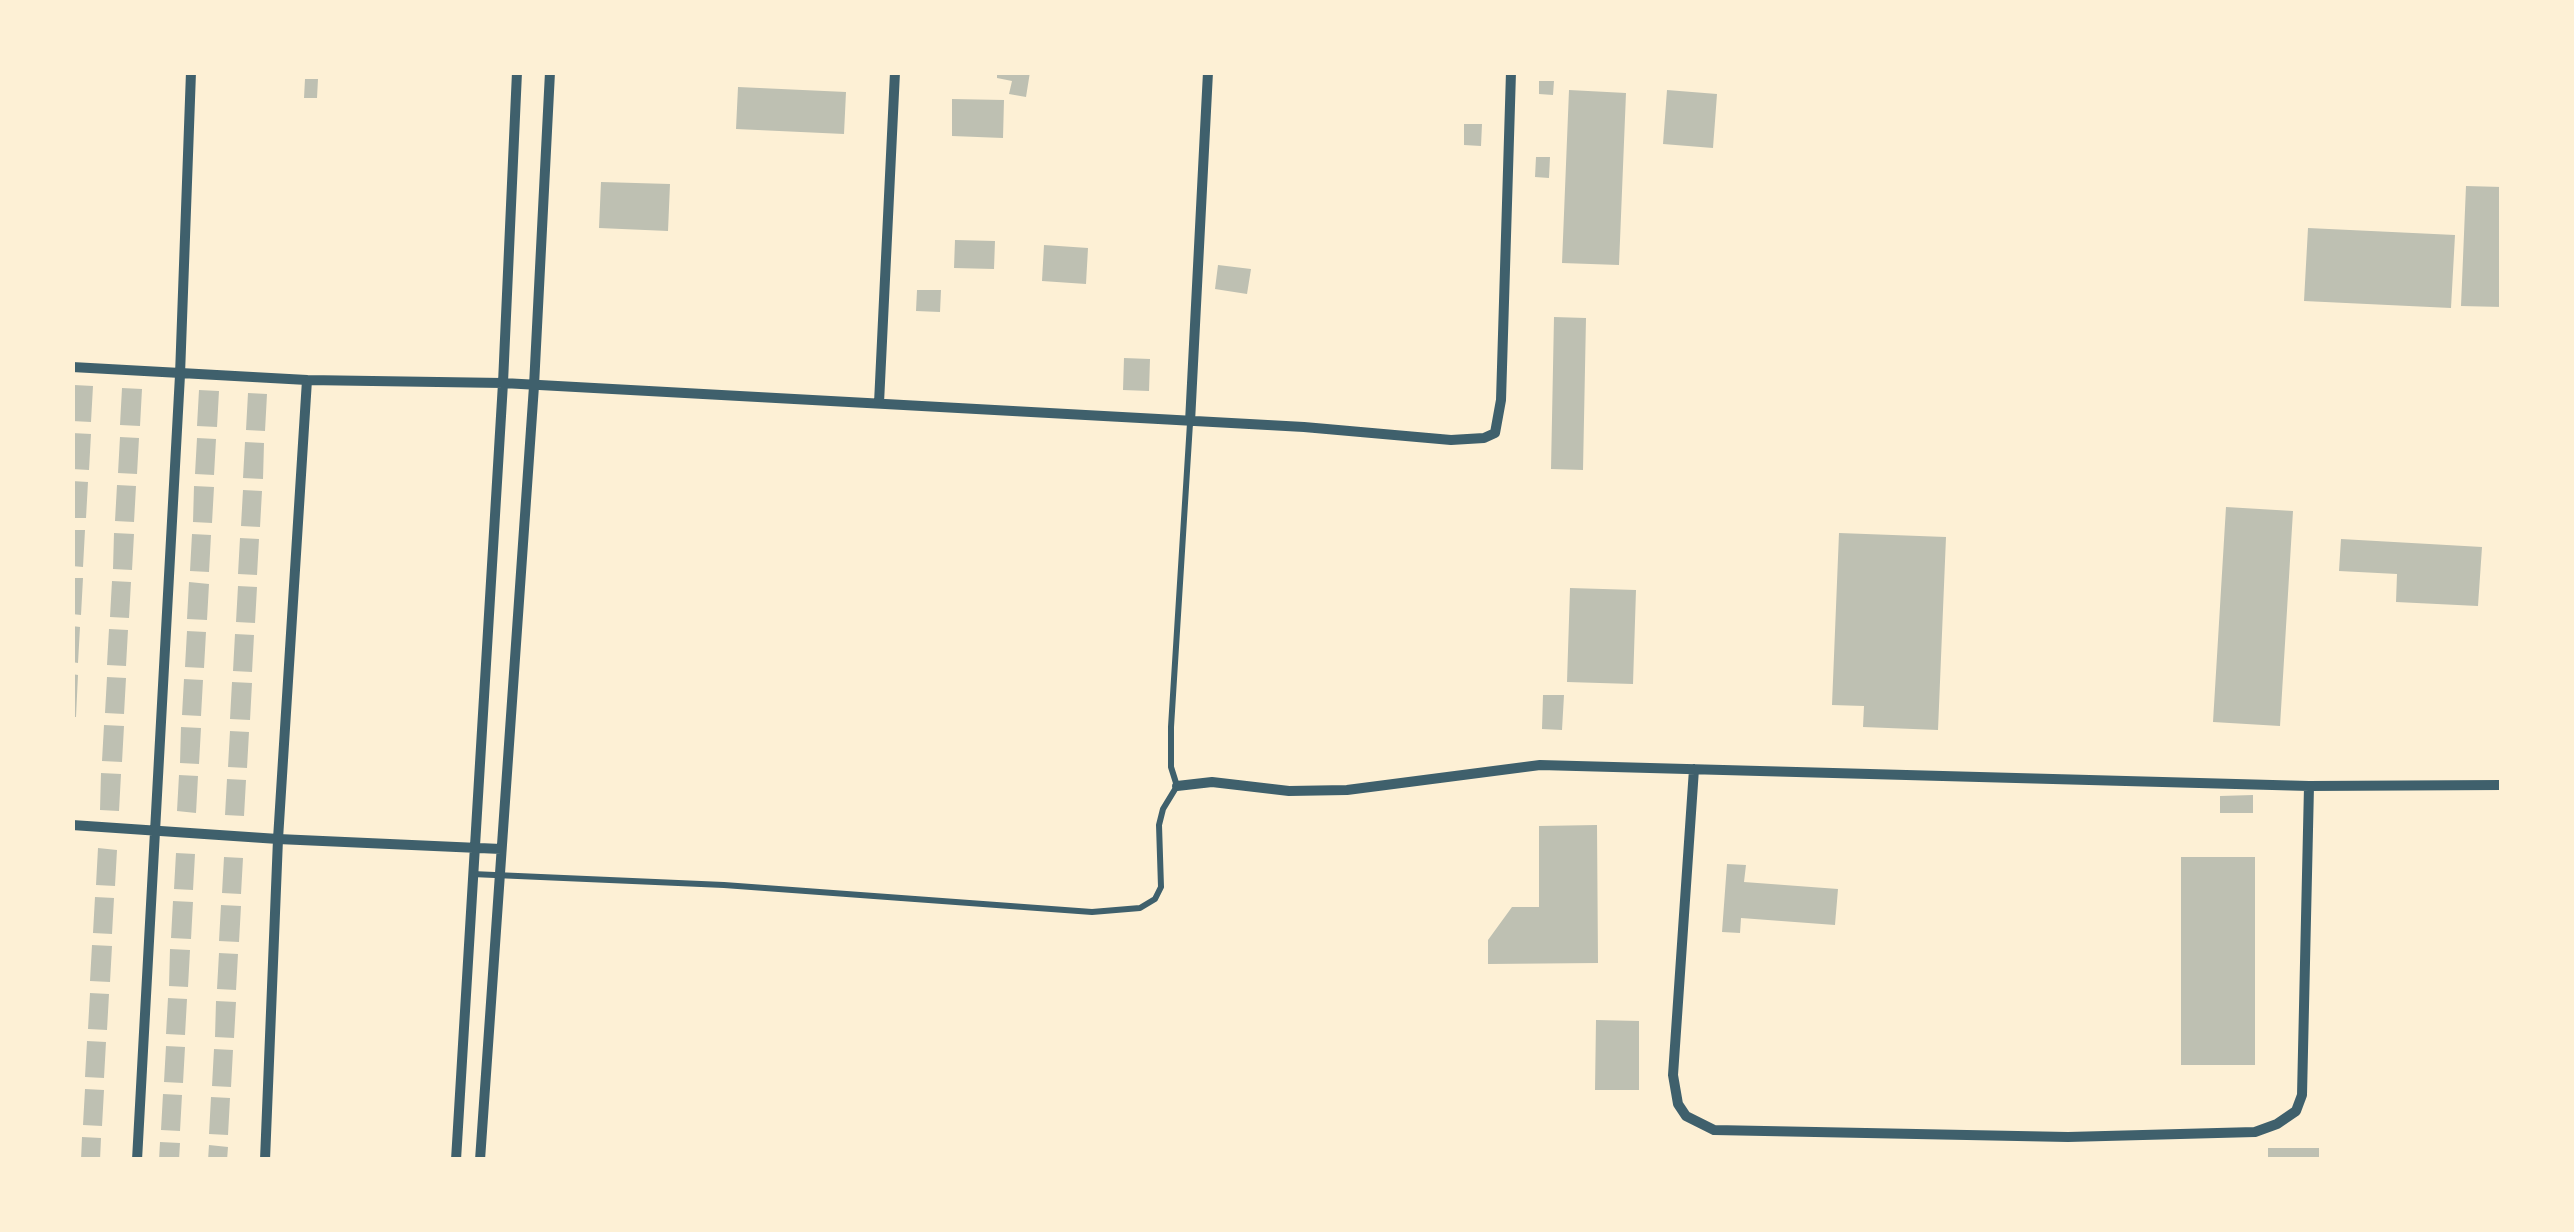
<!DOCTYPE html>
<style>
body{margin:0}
#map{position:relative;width:2574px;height:1232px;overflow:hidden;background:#fdf0d5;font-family:"Golos Text",sans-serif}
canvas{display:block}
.frame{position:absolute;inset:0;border:75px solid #fdf0d5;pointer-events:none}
</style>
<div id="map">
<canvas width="2574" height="1232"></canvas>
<div class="frame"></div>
</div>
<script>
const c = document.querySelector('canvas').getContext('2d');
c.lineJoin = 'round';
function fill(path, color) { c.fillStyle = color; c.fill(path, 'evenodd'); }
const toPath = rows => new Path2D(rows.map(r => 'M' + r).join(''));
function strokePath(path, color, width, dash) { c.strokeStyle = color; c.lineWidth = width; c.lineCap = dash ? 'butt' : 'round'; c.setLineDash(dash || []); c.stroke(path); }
fill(toPath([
 [997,72,1030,72,1026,97,1009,94,1012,81,997,78],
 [305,79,318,79,317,98,304,98],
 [1539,81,1554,81,1553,95,1539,94],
 [738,87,846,92,844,134,736,129],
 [1569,90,1626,93,1619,265,1562,263],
 [1667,90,1717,94,1713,148,1663,144],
 [952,99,1004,100,1003,138,952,136],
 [1464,124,1482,124,1481,146,1464,145],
 [1536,157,1550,157,1549,178,1535,177],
 [601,182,670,184,668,231,599,228],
 [2466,186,2502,187,2502,307,2461,306],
 [2308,228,2455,235,2451,308,2304,301],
 [955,240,995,241,994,269,954,268],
 [1044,245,1088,248,1086,284,1042,281],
 [1218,265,1251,269,1247,294,1215,289],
 [917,290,941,290,940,312,916,311],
 [1554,317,1586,318,1583,470,1551,469],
 [1124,358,1150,359,1149,391,1123,390],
 [74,385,93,386,91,422,72,421],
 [122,388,142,389,140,426,120,425],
 [199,390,219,391,217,427,197,426],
 [248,393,267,394,265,431,246,430],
 [72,433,91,434,89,470,72,469],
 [120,437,139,438,137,474,118,473],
 [197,438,216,439,214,475,195,474],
 [245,442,264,443,263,479,243,478],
 [72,481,88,482,86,518,72,518],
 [117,485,136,486,134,522,115,521],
 [194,486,214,487,212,523,193,522],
 [243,490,262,491,260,527,241,526],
 [2226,507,2293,511,2280,726,2213,722],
 [72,530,85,530,83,567,72,566],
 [114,533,134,534,132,570,113,569],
 [1839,533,1946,537,1938,730,1863,727,1864,706,1832,705],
 [192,534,211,535,209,572,190,571],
 [240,538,259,539,257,575,238,574],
 [2341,539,2482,547,2478,606,2396,602,2397,574,2339,571],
 [72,578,83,578,81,615,72,614],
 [112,581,131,582,129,618,110,617],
 [189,582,209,584,207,620,187,619],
 [238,586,257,587,255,623,236,622],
 [1570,588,1636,590,1633,684,1567,682],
 [72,626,80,627,78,663,72,662],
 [109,629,128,630,126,666,107,665],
 [187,631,206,632,204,668,185,667],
 [235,634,254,635,252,672,233,671],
 [72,674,78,675,76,717,72,717],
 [107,677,126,678,124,714,105,713],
 [184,679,203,680,201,716,182,715],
 [232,682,252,683,250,720,230,719],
 [1543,695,1564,695,1562,730,1542,729],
 [104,725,124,726,122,762,102,761],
 [181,727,201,728,199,764,180,763],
 [230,731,249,732,247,768,228,767],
 [101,773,121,774,119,811,100,810],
 [179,775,198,776,196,813,177,811],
 [227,779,246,780,244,816,225,815],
 [2253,795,2253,813,2220,813,2220,796],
 [1597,825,1598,963,1488,964,1488,940,1512,907,1539,907,1539,826],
 [98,848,117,850,115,886,96,885],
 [176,853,195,854,193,890,174,889],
 [224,857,243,858,241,894,222,893],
 [2181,857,2255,857,2255,1065,2181,1065],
 [1727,864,1746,865,1744,882,1838,889,1835,925,1741,918,1740,933,1722,932],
 [95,897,114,898,112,934,93,933],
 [173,901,193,902,191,939,171,938],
 [221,905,241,906,239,942,219,941],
 [92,945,112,946,110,982,90,981],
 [170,949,190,950,188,987,169,986],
 [219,953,238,954,236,990,217,989],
 [90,993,109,994,107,1030,88,1029],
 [168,998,187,999,185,1035,166,1034],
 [216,1001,236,1002,234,1038,215,1037],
 [1596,1020,1639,1021,1639,1090,1595,1090],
 [87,1041,106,1042,104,1078,85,1077],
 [166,1046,185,1047,183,1083,164,1082],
 [214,1049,233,1050,231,1087,212,1086],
 [85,1089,104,1090,102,1126,83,1125],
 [163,1094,182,1095,180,1131,161,1130],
 [211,1097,230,1098,228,1135,209,1134],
 [82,1137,101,1138,100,1160,81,1160],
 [160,1142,180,1143,179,1160,159,1160],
 [209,1145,228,1147,227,1160,208,1160],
 [2268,1148,2319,1148,2319,1160,2268,1160]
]), '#bec0b2');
strokePath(toPath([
 [472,874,724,885,1092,912,1140,908,1155,899,1161,887,1159,825,1163,809,1177,786,1171,767,1171,727,1190,423]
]), '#3f606c', 6);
strokePath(toPath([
 [72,367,307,380,503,383,1304,427,1451,440,1484,438,1495,433,1501,400,1511,72],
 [879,403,895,72],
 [1190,422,1208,72],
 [1694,769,1673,1075,1678,1104,1686,1116,1714,1130,2068,1137,2255,1132,2277,1124,2296,1111,2302,1095,2309,786],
 [1177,786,1212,782,1289,791,1347,790,1540,765,2309,786,2502,785],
 [72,825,278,839,501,849],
 [137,1160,180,375,191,72],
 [265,1160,278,839,307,380],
 [456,1160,503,383,517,72],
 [480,1160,534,386,550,72]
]), '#3f606c', 10);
</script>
